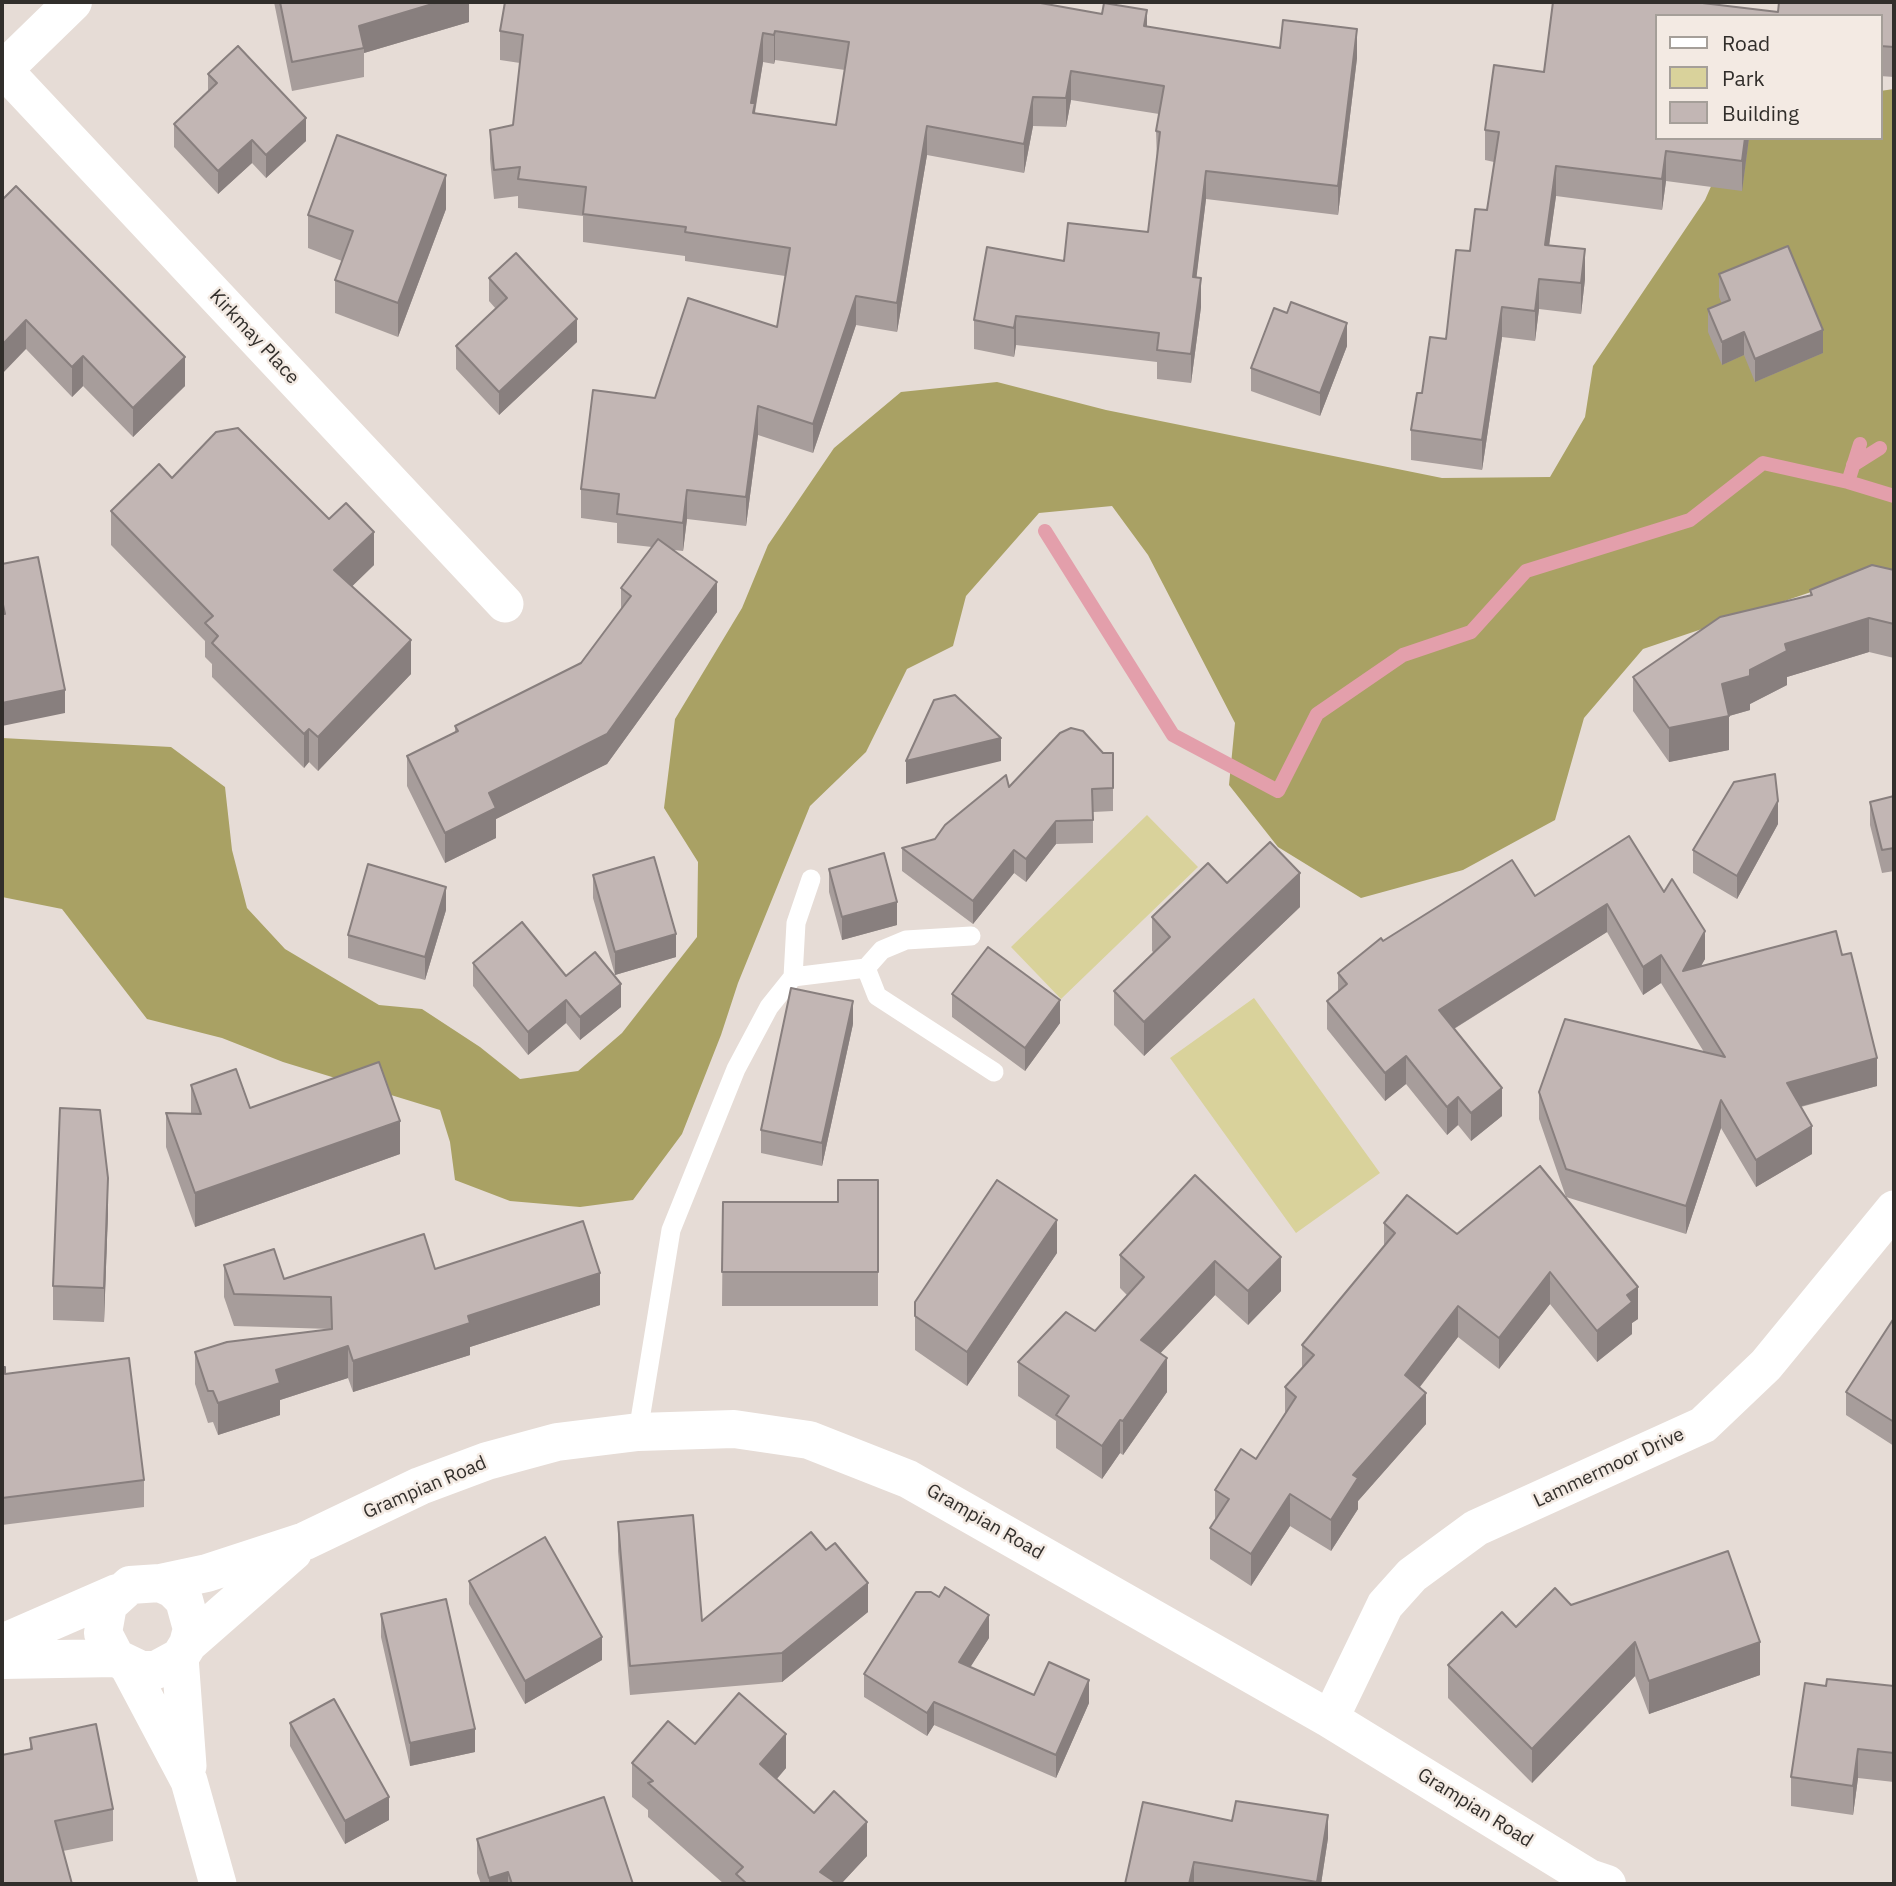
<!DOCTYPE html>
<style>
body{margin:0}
#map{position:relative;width:1896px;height:1886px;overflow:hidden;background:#e6dcd6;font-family:"IBM Plex Sans",sans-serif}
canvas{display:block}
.frame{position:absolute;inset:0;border:4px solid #312e2b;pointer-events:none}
.legend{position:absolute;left:1655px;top:14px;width:228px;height:126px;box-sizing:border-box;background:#f3eae3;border:2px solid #a59f99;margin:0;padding:9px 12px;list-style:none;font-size:21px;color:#312e2b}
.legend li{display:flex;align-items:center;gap:14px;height:35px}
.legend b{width:35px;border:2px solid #a59f99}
</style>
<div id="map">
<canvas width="1896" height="1886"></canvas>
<div class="frame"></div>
<ul class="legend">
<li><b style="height:9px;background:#fff"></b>Road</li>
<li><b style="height:19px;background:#d9d29b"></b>Park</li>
<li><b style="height:19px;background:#c2b6b4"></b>Building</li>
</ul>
</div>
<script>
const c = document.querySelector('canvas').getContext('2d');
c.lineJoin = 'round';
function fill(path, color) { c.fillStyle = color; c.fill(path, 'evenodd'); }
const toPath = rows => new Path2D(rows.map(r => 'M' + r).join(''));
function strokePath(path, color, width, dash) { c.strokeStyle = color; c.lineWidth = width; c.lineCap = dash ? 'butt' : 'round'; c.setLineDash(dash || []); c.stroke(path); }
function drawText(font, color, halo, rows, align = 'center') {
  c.font = font + ' "IBM Plex Sans",sans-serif'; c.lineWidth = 5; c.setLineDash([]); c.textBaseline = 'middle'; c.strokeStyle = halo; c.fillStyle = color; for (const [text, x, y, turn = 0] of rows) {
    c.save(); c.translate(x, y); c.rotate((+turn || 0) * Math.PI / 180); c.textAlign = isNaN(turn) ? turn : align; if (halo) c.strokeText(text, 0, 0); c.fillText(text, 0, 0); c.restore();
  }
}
fill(toPath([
 [1147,815,1198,867,1061,999,1011,947],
 [1254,998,1380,1173,1296,1233,1170,1058]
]), '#d9d29b');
fill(toPath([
 [1894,89,1894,577,1870,572,1643,649,1584,718,1555,820,1463,870,1361,898,1278,847,1229,785,1235,723,1148,555,1112,506,1039,513,966,596,953,646,907,669,866,752,810,806,738,983,721,1035,682,1134,633,1200,580,1207,510,1201,455,1180,450,1142,440,1110,283,1062,222,1038,147,1019,62,909,2,897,2,738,171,747,225,787,232,850,247,908,285,949,379,1005,422,1009,480,1047,520,1079,578,1071,622,1033,697,937,698,862,664,808,675,719,742,608,768,545,834,448,901,392,997,382,1106,410,1442,478,1550,477,1585,417,1593,366,1705,200,1732,139,1880,138,1880,91]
]), '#a9a164');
strokePath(toPath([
 [1853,465,1880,448],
 [1848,482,1894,496],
 [1045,531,1173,735,1278,791,1317,714,1403,655,1471,632,1526,571,1690,520,1763,463,1848,482,1860,444]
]), '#e39fab', 14);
strokePath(toPath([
 [866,968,877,996,994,1072],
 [793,977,796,923,811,879],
 [638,1432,671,1230,736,1069,769,1007,793,977,866,968,882,950,906,940,971,936]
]), '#fff', 19);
strokePath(toPath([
 [3,69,505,604],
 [180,1657,188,1766],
 [128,1666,189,1781,218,1884],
 [1330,1719,1385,1605,1412,1575,1476,1528,1703,1425,1766,1365,1894,1209]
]), '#fff', 37);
strokePath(toPath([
 [2,71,73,2],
 [160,1583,173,1589,184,1600,192,1629,188,1644,180,1657,156,1670,141,1670,116,1658,103,1633,108,1605,130,1585,160,1583,207,1573,305,1541,420,1486,487,1461,557,1442,638,1432,734,1429,809,1440,908,1479,1330,1719,1589,1878,1607,1884],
 [2,1643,117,1593],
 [188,1644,293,1552],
 [2,1660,116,1658]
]), '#fff', 38);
fill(toPath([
 [274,2,469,2,469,22,364,53,364,77,292,91],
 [1553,2,1694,2,1778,12,1779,2,1894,2,1894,77,1880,76,1880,16,1656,16,1656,138,1749,138,1742,191,1666,181,1662,210,1556,196,1549,245,1585,249,1585,279,1581,314,1539,309,1535,341,1502,337,1482,470,1411,460,1411,430,1417,393,1422,393,1430,337,1446,339,1456,250,1470,251,1475,209,1487,210,1494,162,1485,160,1485,130,1494,65,1544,72],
 [1147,27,1280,48,1357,58,1338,215,1206,199,1196,278,1201,307,1191,383,1157,379,1157,362,1016,345,1014,357,974,349,974,320,1064,261,1148,232,1157,160,1156,131,1159,114,1071,100,1066,127,1033,126,1024,173,927,155,897,332,856,325,813,453,758,435,746,526,687,519,683,551,674,550,717,612,607,764,496,819,496,838,445,863,407,786,407,756,455,733,455,726,581,663,621,610,621,588,652,547,617,543,617,523,581,518,581,489,655,398,777,327,785,276,685,261,685,256,583,242,583,216,518,208,518,196,494,199,490,159,490,130,513,125,520,63,500,60,500,31],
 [775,60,845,70,836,125,755,113,763,62,774,64],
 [208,74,306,141,266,178,252,163,218,194,174,147,174,124,208,92],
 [2,200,185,386,133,437,83,386,72,397,26,349],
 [446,209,398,337,335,313,335,280,342,261,308,248,308,215],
 [1719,274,1823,353,1755,382,1744,355,1722,365,1708,332,1708,309,1722,304,1719,297],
 [489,278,577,342,499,415,456,369,456,346,496,309,489,301],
 [1287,313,1347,346,1320,416,1251,391,1251,368],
 [111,511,374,565,352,586,411,674,318,771,309,762,304,768,212,677,212,664,205,657,205,641,111,545],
 [1894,570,1894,658,1869,652,1787,677,1787,685,1750,704,1750,710,1729,716,1729,750,1669,762,1633,711,1633,677,1810,596,1810,590],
 [1103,753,1113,753,1113,811,1093,812,1093,843,1056,844,1026,882,1014,873,973,924,902,871,902,848,935,839,1009,787],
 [1894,796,1894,871,1882,873,1870,825,1870,802],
 [1778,824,1737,899,1693,873,1693,850],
 [1629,836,1705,959,1700,967,1877,1086,1801,1107,1812,1154,1756,1187,1721,1128,1686,1234,1566,1197,1539,1119,1539,1092,1704,1052,1661,983,1643,995,1607,932,1454,1029,1502,1116,1471,1141,1458,1125,1447,1135,1406,1084,1385,1101,1327,1029,1327,1001,1338,992,1338,973,1383,941,1535,896],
 [829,869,897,925,842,940,829,892],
 [593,875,676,957,615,975,593,898],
 [1227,883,1300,907,1144,1056,1114,1025,1114,991,1154,953,1152,951,1152,917],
 [446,910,425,980,348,958,348,935],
 [473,963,621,1007,580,1040,566,1023,528,1055,473,986],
 [952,994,1060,1023,1025,1071,952,1017],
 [853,1024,822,1166,761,1153,761,1130],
 [191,1085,250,1108,400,1154,195,1227,166,1147,166,1113,191,1114],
 [1540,1166,1638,1319,1632,1323,1632,1334,1597,1362,1550,1304,1499,1369,1458,1337,1420,1387,1426,1424,1358,1501,1358,1509,1331,1551,1290,1526,1251,1586,1210,1559,1210,1528,1215,1520,1215,1490,1256,1459,1285,1414,1285,1387,1302,1369,1302,1345,1384,1246,1384,1223,1457,1234],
 [1195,1175,1281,1291,1248,1325,1215,1295,1160,1353,1167,1392,1123,1455,1120,1453,1102,1479,1056,1448,1056,1421,1018,1396,1018,1362,1095,1331,1127,1295,1120,1288,1120,1255],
 [878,1180,878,1306,722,1306,723,1202,838,1202],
 [108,1212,104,1322,53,1320,53,1286],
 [1057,1253,967,1386,915,1350,915,1302],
 [224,1265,284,1279,435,1269,600,1305,470,1347,470,1355,353,1392,348,1378,280,1400,280,1415,218,1435,213,1422,208,1423,195,1384,195,1352,331,1329,234,1326,224,1297],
 [1894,1318,1894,1446,1846,1415,1846,1392],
 [2,1367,5,1374,144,1480,144,1507,2,1525],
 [618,1522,702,1621,868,1612,782,1682,630,1695,618,1551],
 [469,1581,602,1660,525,1704,469,1604],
 [1571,1605,1760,1675,1649,1714,1635,1676,1532,1783,1448,1698,1448,1665,1516,1627],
 [381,1614,475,1752,410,1766,381,1637],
 [989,1638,970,1667,1034,1695,1089,1703,1056,1778,934,1725,927,1736,864,1697,864,1674],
 [1826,1686,1894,1686,1894,1782,1858,1778,1853,1815,1791,1806,1791,1777],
 [290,1723,389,1820,345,1844,290,1746],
 [30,1738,113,1809,113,1841,63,1851,30,1750],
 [695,1744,786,1768,777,1779,814,1813,867,1856,841,1884,724,1884,648,1817,648,1810,632,1797,632,1763],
 [1232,1821,1328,1838,1321,1884,1125,1884],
 [477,1839,633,1884,481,1884,477,1873]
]), '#a79d9b');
fill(toPath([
 [439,2,469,2,469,22,364,53,364,48,359,26],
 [1147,10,1147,39,1144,26],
 [1357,29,1357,58,1338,215,1338,186],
 [775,31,775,60,774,64,774,35],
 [763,33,763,62,755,110,755,132,751,103],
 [1071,71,1071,100,1066,127,1066,98],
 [1033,97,1033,126,1024,173,1024,144],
 [306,118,306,141,266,178,266,155],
 [927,126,927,155,897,332,897,303],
 [1745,138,1749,138,1742,191,1742,161],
 [252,140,252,163,218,194,218,171],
 [1666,151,1666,181,1662,210,1662,179],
 [1556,166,1556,196,1545,275,1545,245],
 [1206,171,1206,199,1193,306,1193,277],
 [446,175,446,209,398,337,398,303],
 [1585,249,1585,279,1581,314,1581,283],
 [1201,278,1201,307,1191,383,1191,354],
 [1539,279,1539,309,1535,341,1535,311],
 [856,296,856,325,813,453,813,424],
 [1502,307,1502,337,1482,470,1482,440],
 [1016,316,1016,345,1014,357,1014,328],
 [577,319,577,342,499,415,499,392],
 [26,320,26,349,2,374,2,345],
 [1347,323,1347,346,1320,416,1320,393],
 [1823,330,1823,353,1755,382,1755,359],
 [1744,332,1744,355,1722,365,1722,342],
 [83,356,83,386,72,397,72,367],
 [185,357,185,386,133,437,133,408],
 [758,406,758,435,746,526,746,497],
 [687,490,687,519,683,551,683,523],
 [374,532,374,565,334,604,334,570],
 [717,582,717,612,607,764,496,819,496,838,445,863,445,833],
 [1869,618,1869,652,1787,677,1787,685,1750,704,1750,670,1785,644],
 [411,640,411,674,318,771,318,737],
 [1750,676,1750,710,1729,716,1729,750,1669,762,1669,728,1722,684],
 [65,690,65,713,2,726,2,703],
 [309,729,309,762,304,768,304,734],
 [1001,738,1001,761,906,784,906,761],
 [1778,801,1778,824,1737,899,1737,876],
 [1056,821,1056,844,1026,882,1026,859],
 [1014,850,1014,873,973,924,973,901],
 [1300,873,1300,907,1144,1056,1144,1022],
 [446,887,446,910,425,980,425,957],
 [897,902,897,925,842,940,842,917],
 [1607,904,1607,932,1439,1038,1439,1010],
 [1705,931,1705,959,1685,994,1683,971],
 [676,934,676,957,615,975,615,952],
 [1661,955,1661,983,1643,995,1643,967],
 [621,984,621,1007,580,1040,580,1017],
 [566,1000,566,1023,528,1055,528,1032],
 [1060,1000,1060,1023,1025,1071,1025,1048],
 [853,1001,853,1024,822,1166,822,1143],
 [1406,1056,1406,1084,1385,1101,1385,1073],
 [1877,1058,1877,1086,1787,1110,1787,1083],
 [1502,1088,1502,1116,1471,1141,1471,1113],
 [1458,1097,1458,1125,1447,1135,1447,1107],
 [1721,1100,1721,1128,1686,1234,1686,1206],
 [400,1121,400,1154,195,1227,195,1193],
 [1812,1126,1812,1154,1756,1187,1756,1160],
 [108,1178,108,1212,104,1322,104,1288],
 [1057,1220,1057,1253,967,1386,967,1352],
 [1281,1257,1281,1291,1248,1325,1248,1291],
 [1215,1261,1215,1295,1141,1374,1141,1340],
 [1550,1272,1550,1304,1499,1369,1499,1338],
 [600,1273,600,1305,470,1347,470,1355,353,1392,353,1361,468,1316],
 [1638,1287,1638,1319,1632,1323,1632,1334,1597,1362,1597,1331,1627,1295],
 [1458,1306,1458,1337,1405,1406,1405,1375],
 [348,1346,348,1378,280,1400,280,1415,218,1435,218,1403,276,1370],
 [1167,1358,1167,1392,1123,1455,1123,1421],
 [1426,1393,1426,1424,1358,1501,1358,1509,1331,1551,1331,1520,1353,1475],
 [1120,1420,1120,1453,1102,1479,1102,1446],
 [1290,1494,1290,1526,1251,1586,1251,1554],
 [868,1583,868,1612,782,1682,782,1653],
 [989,1615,989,1638,959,1685,959,1662],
 [602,1637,602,1660,525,1704,525,1681],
 [1635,1642,1635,1676,1532,1783,1532,1749],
 [1760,1642,1760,1675,1649,1714,1649,1681],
 [1089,1680,1089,1703,1056,1778,1056,1755],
 [934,1702,934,1725,927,1736,927,1713],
 [475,1729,475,1752,410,1766,410,1743],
 [786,1734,786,1768,760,1798,760,1764],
 [1858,1749,1858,1778,1853,1815,1853,1786],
 [389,1797,389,1820,345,1844,345,1821],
 [1328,1815,1328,1838,1321,1884,1317,1884],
 [867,1822,867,1856,841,1884,820,1884,820,1872],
 [1194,1862,1194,1884,1189,1884],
 [508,1872,508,1884,489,1884,489,1878]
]), '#887f7e');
const building = toPath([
 [280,2,439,2,359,26,364,48,292,62,280,2],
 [505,2,1035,2,1102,14,1104,3,1147,10,1144,26,1280,48,1283,20,1357,29,1338,186,1206,171,1193,277,1201,278,1191,354,1157,350,1159,333,1016,316,1014,328,974,320,987,247,1064,261,1068,223,1148,232,1160,132,1156,131,1164,86,1071,71,1066,98,1033,97,1024,144,927,126,897,303,856,296,813,424,758,406,746,497,687,490,683,523,617,514,619,494,581,489,593,390,655,398,688,298,777,327,790,248,685,232,686,227,583,214,586,187,518,179,520,167,494,170,490,130,513,125,523,35,500,31,505,2],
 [775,31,849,42,836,125,753,113,755,103,751,103,763,33,774,35,775,31],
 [1553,2,1694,2,1778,12,1779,2,1894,2,1894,47,1880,46,1880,16,1656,16,1656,138,1745,138,1742,161,1666,151,1662,179,1556,166,1545,245,1585,249,1581,283,1539,279,1535,311,1502,307,1482,440,1411,430,1417,393,1422,393,1430,337,1446,339,1456,250,1470,251,1475,209,1487,210,1499,132,1485,130,1494,65,1544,72,1553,2],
 [238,46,306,118,266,155,252,140,218,171,174,124,217,83,208,74,238,46],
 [337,135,446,175,398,303,335,280,353,231,308,215,337,135],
 [16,186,185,357,133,408,83,356,72,367,26,320,2,345,2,200,16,186],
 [1788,246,1823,330,1755,359,1744,332,1722,342,1708,309,1730,300,1719,274,1788,246],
 [516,253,577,319,499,392,456,346,507,298,489,278,516,253],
 [1291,302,1347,323,1320,393,1251,368,1274,308,1287,313,1291,302],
 [238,428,329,519,346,503,374,532,334,570,411,640,318,737,309,729,304,734,212,643,218,636,205,623,213,616,111,511,159,464,172,478,216,432,238,428],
 [658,539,717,582,607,734,489,793,496,808,445,833,407,756,458,731,455,726,581,663,631,596,621,588,658,539],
 [38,557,65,690,2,703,2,614,5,614,2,600,2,564,38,557],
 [1872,565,1894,570,1894,624,1869,618,1785,644,1787,651,1750,670,1750,676,1722,684,1729,716,1669,728,1633,677,1720,617,1812,595,1810,590,1872,565],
 [955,695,1001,738,906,761,934,700,955,695],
 [1071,728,1083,731,1103,753,1113,753,1113,788,1092,789,1093,820,1056,821,1026,859,1014,850,973,901,902,848,935,839,945,825,1006,775,1009,787,1060,733,1071,728],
 [1775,774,1778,801,1737,876,1693,850,1734,782,1775,774],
 [1894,796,1894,848,1882,850,1870,802,1894,796],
 [1629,836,1664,892,1672,879,1705,931,1683,971,1836,931,1842,955,1851,953,1877,1058,1787,1083,1812,1126,1756,1160,1721,1100,1686,1206,1566,1169,1539,1092,1565,1019,1725,1057,1661,955,1643,967,1607,904,1439,1010,1502,1088,1471,1113,1458,1097,1447,1107,1406,1056,1385,1073,1327,1001,1347,984,1338,973,1381,938,1383,941,1512,860,1535,896,1629,836],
 [1270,842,1300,873,1144,1022,1114,991,1170,937,1152,917,1208,863,1227,883,1270,842],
 [884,853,897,902,842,917,829,869,884,853],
 [654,857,676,934,615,952,593,875,654,857],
 [368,864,446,887,425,957,348,935,368,864],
 [522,922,566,976,595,952,621,984,580,1017,566,1000,528,1032,473,963,522,922],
 [988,947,1060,1000,1025,1048,952,994,988,947],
 [791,988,853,1001,822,1143,761,1130,791,988],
 [379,1062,400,1121,195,1193,166,1113,201,1114,191,1085,236,1069,250,1108,379,1062],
 [60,1108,100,1110,108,1178,104,1288,53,1286,60,1108],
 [1540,1166,1638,1287,1627,1295,1632,1302,1597,1331,1550,1272,1499,1338,1458,1306,1405,1375,1426,1393,1353,1475,1358,1478,1331,1520,1290,1494,1251,1554,1210,1528,1229,1499,1215,1490,1241,1449,1256,1459,1296,1397,1285,1387,1314,1355,1302,1345,1395,1233,1384,1223,1407,1195,1457,1234,1540,1166],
 [1195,1175,1281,1257,1248,1291,1215,1261,1141,1340,1167,1358,1123,1421,1120,1420,1102,1446,1056,1415,1069,1396,1018,1362,1066,1312,1095,1331,1144,1277,1120,1255,1195,1175],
 [838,1180,878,1180,878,1272,722,1272,723,1202,838,1202,838,1180],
 [997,1180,1057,1220,967,1352,915,1316,915,1302,997,1180],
 [583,1221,600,1273,468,1316,470,1323,353,1361,348,1346,276,1370,280,1383,218,1403,213,1391,208,1391,195,1352,227,1342,332,1329,331,1297,234,1294,224,1265,274,1249,284,1279,424,1234,435,1269,583,1221],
 [1894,1318,1894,1422,1846,1392,1894,1318],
 [129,1358,144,1480,2,1498,2,1367,5,1367,5,1374,129,1358],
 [693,1515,702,1621,811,1532,826,1550,835,1543,868,1583,782,1653,630,1666,618,1522,693,1515],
 [545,1537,602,1637,525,1681,469,1581,545,1537],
 [1728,1551,1760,1642,1649,1681,1635,1642,1532,1749,1448,1665,1502,1612,1516,1627,1555,1588,1571,1605,1728,1551],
 [945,1587,989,1615,959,1662,1034,1695,1049,1662,1089,1680,1056,1755,934,1702,927,1713,864,1674,916,1592,931,1592,939,1597,945,1587],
 [446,1599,475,1729,410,1743,381,1614,446,1599],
 [1827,1679,1894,1686,1894,1753,1858,1749,1853,1786,1791,1777,1805,1683,1826,1686,1827,1679],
 [739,1693,786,1734,760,1764,814,1813,834,1791,867,1822,820,1872,838,1884,747,1884,736,1874,743,1867,648,1783,653,1781,632,1763,668,1721,695,1744,739,1693],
 [334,1699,389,1797,345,1821,290,1723,334,1699],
 [96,1724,113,1809,55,1821,72,1884,2,1884,2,1755,32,1749,30,1738,96,1724],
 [604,1797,633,1884,512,1884,508,1872,489,1878,477,1839,604,1797],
 [1236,1801,1328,1815,1317,1882,1194,1862,1189,1884,1125,1884,1143,1802,1232,1821,1236,1801]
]);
fill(building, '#c2b6b4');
strokePath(building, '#887f7e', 2);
drawText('19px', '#312e2b', '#f3eae3', [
 ["Kirkmay Place",254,337,47],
 ["Lammermoor Drive",1609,1468,-25],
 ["Grampian Road",425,1488,-23],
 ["Grampian Road",985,1522,30],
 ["Grampian Road",1475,1808,32]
]);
</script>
